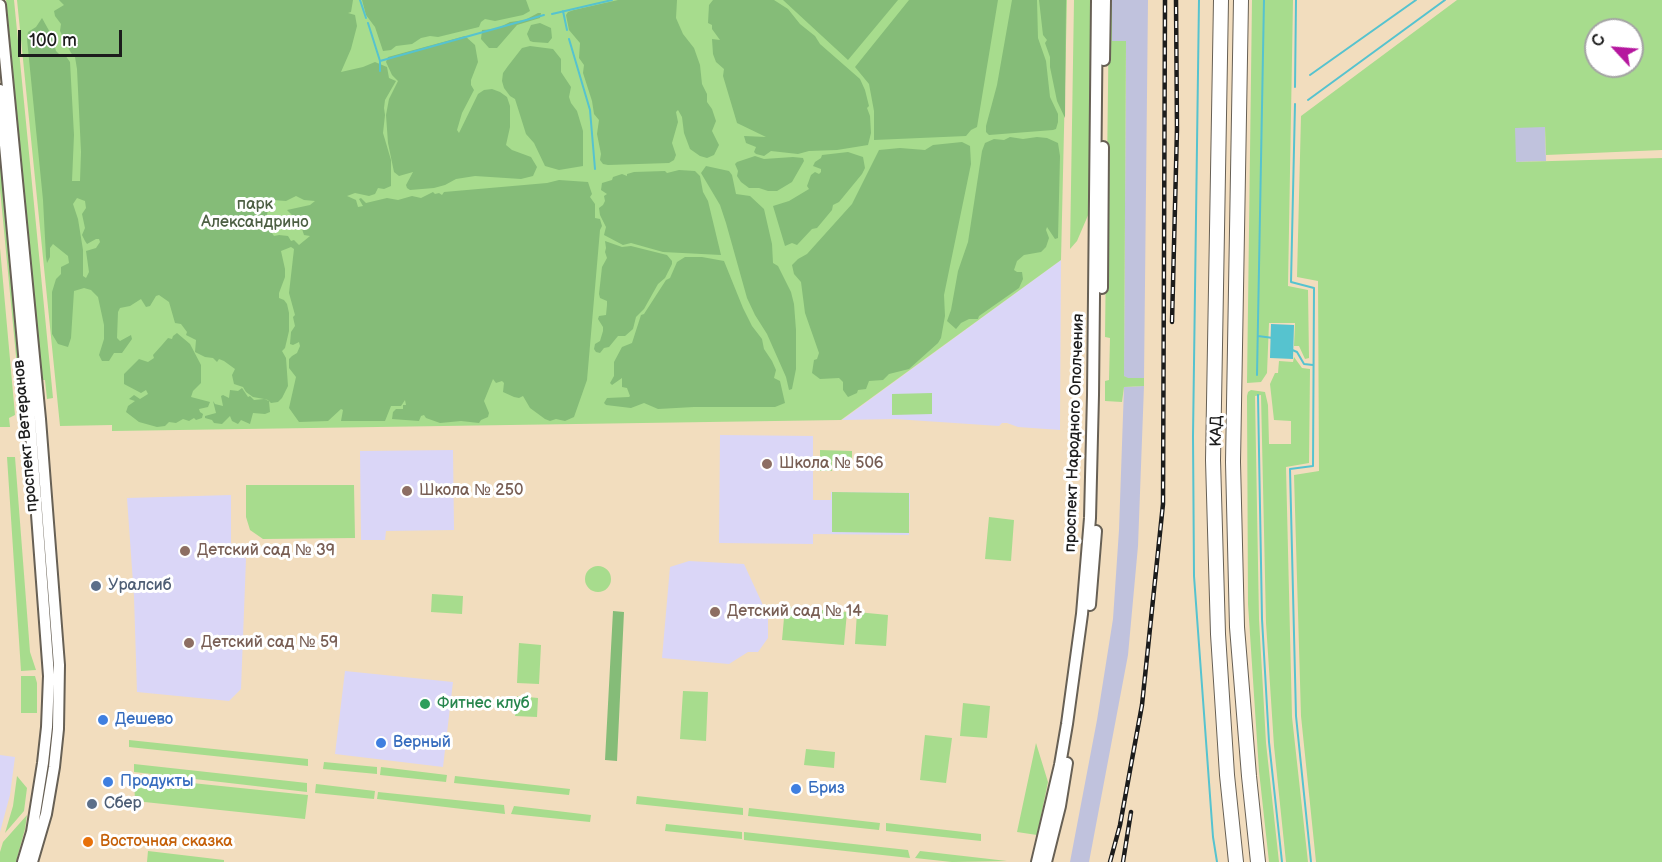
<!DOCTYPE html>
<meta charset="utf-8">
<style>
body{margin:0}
#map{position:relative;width:1662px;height:862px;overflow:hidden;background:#f2ddbe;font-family:"Balsamiq Sans",sans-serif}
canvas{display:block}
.north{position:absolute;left:1584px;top:18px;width:60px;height:60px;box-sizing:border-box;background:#fff;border:2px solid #a4a4a4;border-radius:50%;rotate:296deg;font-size:16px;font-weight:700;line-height:24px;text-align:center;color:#1c1c1c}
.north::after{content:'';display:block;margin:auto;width:21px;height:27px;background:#b5179e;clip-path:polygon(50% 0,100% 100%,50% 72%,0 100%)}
.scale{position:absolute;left:18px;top:30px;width:104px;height:27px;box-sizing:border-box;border:3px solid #1c1c1c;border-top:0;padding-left:8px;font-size:18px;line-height:21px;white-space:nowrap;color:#1c1c1c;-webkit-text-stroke:4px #fff;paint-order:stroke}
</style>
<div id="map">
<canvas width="1662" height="862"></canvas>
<div class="north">С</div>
<div class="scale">100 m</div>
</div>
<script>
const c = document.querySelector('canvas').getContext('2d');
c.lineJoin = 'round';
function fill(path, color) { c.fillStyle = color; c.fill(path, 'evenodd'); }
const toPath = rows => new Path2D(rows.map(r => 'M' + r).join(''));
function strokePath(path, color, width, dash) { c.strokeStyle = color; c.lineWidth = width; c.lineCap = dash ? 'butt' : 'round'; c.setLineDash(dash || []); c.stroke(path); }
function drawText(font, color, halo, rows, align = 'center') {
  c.font = font + ' "Balsamiq Sans",sans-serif'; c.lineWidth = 6; c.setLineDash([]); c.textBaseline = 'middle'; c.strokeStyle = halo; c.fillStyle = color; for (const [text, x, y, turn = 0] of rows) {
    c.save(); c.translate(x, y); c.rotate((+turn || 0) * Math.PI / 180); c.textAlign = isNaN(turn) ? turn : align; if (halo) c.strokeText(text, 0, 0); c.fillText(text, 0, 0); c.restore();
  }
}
fill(toPath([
 [1061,260,1060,430,1018,427,1007,423,1002,423,999,426,895,419,842,420],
 [720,435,813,436,813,500,831,500,831,492,910,493,909,535,813,534,813,544,719,543],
 [453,450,454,530,386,531,385,540,361,540,360,451],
 [231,495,231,543,246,559,241,689,229,701,137,692,134,597,127,498],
 [689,561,744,564,768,616,768,638,758,652,748,652,729,664,662,658,670,567],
 [345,671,453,682,443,767,335,754],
 [0,755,15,757,10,795,0,832]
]), '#dad6f7');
fill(toPath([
 [1112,0,1148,0,1144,378,1127,378,1124,376,1126,41,1112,41],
 [1515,127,1545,127,1546,161,1515,162],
 [1144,386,1138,546,1128,655,1089,862,1070,862,1097,720,1113,619,1119,530,1124,387]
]), '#c0c2dd');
fill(toPath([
 [6,0,14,0,53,398,47,399,45,380,42,380],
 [17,0,1067,0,1061,260,841,420,112,431,112,425,60,426],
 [1074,0,1094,0,1092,206,1077,241,1070,249],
 [1252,0,1293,0,1288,286,1308,290,1309,358,1305,359,1299,346,1294,346,1295,323,1269,323,1267,373,1261,382,1247,383],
 [1457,0,1662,0,1662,150,1546,155,1545,127,1515,128,1516,162,1662,158,1662,862,1316,862,1301,716,1294,475,1319,471,1318,281,1297,277,1301,116],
 [1596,30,1632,30,1632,66,1596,66],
 [1109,4,1112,4,1112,41,1126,41,1124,376,1128,378,1144,378,1144,386,1124,387,1122,402,1105,401,1105,381,1109,380,1110,338,1105,337],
 [0,136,27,418,22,419,0,189],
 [0,248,15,415,9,418,10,427,0,427],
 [1294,357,1302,368,1310,369,1309,463,1286,467,1292,717,1308,862,1286,862,1274,746,1266,623,1261,395,1255,396,1259,619,1266,743,1279,862,1269,862,1259,771,1248,604,1247,396,1248,392,1251,390,1265,392,1268,405,1269,444,1291,444,1291,421,1274,420,1270,384,1275,373,1278,373,1279,361,1293,362],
 [932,393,932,414,892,415,892,394],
 [820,450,852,451,852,461,832,461,832,471,820,471],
 [7,457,15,457,30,652,36,670,21,671],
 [246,485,354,485,355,538,263,539,250,530,246,517],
 [832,492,909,493,909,533,832,532],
 [989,517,1014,520,1011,561,985,559],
 '585 579a13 13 0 1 1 26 0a13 13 0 1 1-26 0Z',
 [432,594,463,596,462,614,431,612],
 [785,607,847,612,844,645,782,640],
 [857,612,888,615,886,646,855,644],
 [519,643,541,645,539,684,517,683],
 [21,676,35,676,37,683,37,713,21,713],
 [683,691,708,692,706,741,680,739],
 [517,696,538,698,537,717,515,716],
 [963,703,990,706,987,738,960,736],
 [925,735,952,738,946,783,920,780],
 [129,740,308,759,308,766,129,747],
 [1036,743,1048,782,1037,835,1017,832],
 [806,749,835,752,834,768,804,765],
 [324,762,377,767,377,774,323,769],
 [134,764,307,783,307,792,134,772],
 [381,767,447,775,446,782,380,775],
 [17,776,27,788,24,811,5,833,13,806],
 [455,776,570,789,569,795,454,783],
 [134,777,308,795,305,819,135,801],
 [316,784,375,791,374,799,315,793],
 [378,792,504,805,505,814,377,799],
 [637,796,743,808,743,815,636,804],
 [514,806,591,815,590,822,511,814],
 [749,808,880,823,879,830,748,816],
 [27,815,25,829,16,862,0,862,0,852,3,842],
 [886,823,981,834,981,841,886,831],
 [666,824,742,832,742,839,665,831],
 [744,832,908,850,910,858,744,840],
 [148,851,224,860,224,862,147,862],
 [920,851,1007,861,952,862,915,858]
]), '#a7dc8d');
fill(toPath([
 [59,0,353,0,351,12,348,13,355,15,357,26,351,49,341,72,363,67,375,62,387,67,389,78,396,81,385,100,384,108,385,115,383,133,391,160,391,186,384,189,378,188,375,194,369,196,355,193,347,196,356,200,358,207,363,206,359,199,361,198,366,203,387,198,398,200,412,196,421,198,433,192,435,194,439,193,442,195,444,192,547,183,559,180,588,182,592,194,590,197,595,204,595,218,600,219,602,226,600,230,587,380,574,417,565,421,556,419,550,421,545,419,530,408,523,396,519,398,514,397,503,392,504,383,502,381,496,383,493,379,484,401,489,413,488,417,481,420,479,423,461,421,440,423,426,418,424,415,421,416,419,421,392,419,393,412,396,409,403,409,403,405,406,405,405,400,401,406,391,406,385,421,341,421,343,410,341,409,328,421,299,422,289,408,296,377,289,368,289,359,292,356,297,353,300,346,299,342,293,345,290,344,291,332,295,326,293,317,295,315,289,293,294,249,291,247,281,251,285,269,285,277,279,293,279,298,284,300,287,304,289,313,289,331,285,348,282,351,286,358,288,386,282,398,278,402,271,403,268,400,264,399,269,401,270,412,265,414,253,413,250,424,241,420,238,424,232,421,230,416,222,424,214,423,212,420,205,418,205,416,216,413,213,401,215,404,223,406,221,396,223,395,229,398,230,390,238,391,242,388,248,397,250,396,254,400,264,399,253,397,246,392,243,387,234,384,232,375,235,369,224,361,219,359,217,362,213,358,205,357,195,352,196,340,186,335,187,332,181,324,175,323,169,302,159,295,156,296,150,306,146,307,141,299,130,306,120,308,118,312,117,338,120,341,131,335,132,339,122,353,114,353,109,361,102,361,99,355,104,339,104,325,98,297,91,290,84,288,74,291,71,338,68,347,58,344,52,334,52,292,56,279,61,274,61,267,69,263,68,256,53,244,50,248,50,257,47,263,46,257,43,200,27,39,28,32,36,27,42,18,52,36,56,51,60,55,65,55,70,62,74,135,72,181,80,181,81,152,77,69,75,57,71,53,60,31,61,24,55,16,54,11,64,5],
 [296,196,304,200,315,201,310,205,287,210,294,217,290,220,292,223,302,229,304,235,310,236,299,245,294,240,291,241,288,236,279,235,274,236,270,230,258,225,267,215,269,205,272,200,286,201],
 [77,198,85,201,86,208,82,214,85,228,82,235,85,241,87,244,96,239,99,239,100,242,96,248,86,251,89,272,86,278,83,276,83,250,78,219,73,204],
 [362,0,526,0,530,11,523,15,495,21,485,19,481,22,479,27,438,37,430,36,421,38,412,44,396,46,391,50,383,51,375,27,366,15],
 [618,0,677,0,676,18,683,34,694,48,700,65,702,84,707,94,707,102,712,109,716,121,712,131,719,145,714,155,707,158,700,156,690,149,684,133,682,117,678,110,676,112,678,122,672,143,676,155,674,160,669,163,608,165,603,164,600,160,601,154,597,134,599,120,594,114,592,101,583,73,584,65,579,58,580,43,569,30,566,15,568,12,574,10],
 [713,0,774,0,788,9,800,24,815,36,820,44,860,79,865,90,869,106,867,108,870,116,871,133,868,145,837,150,809,151,798,154,771,151,764,156,756,154,754,152,756,147,746,143,744,136,766,137,737,123,723,76,724,69,716,62,713,54,712,39,720,40,712,29,712,25,708,23,709,5],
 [783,0,898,0,848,60],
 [909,0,998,0,977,127,971,130,966,136,874,140,874,111,869,84,855,67],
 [1012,0,1037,0,1038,38,1046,61,1050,97,1058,114,1058,122,1056,129,1053,130,989,135,986,132,986,126,997,85],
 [1039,0,1066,0,1065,118,1057,101,1050,67,1050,57,1045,43,1047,40,1043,35],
 [538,13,541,13,540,18,517,25,497,48,489,48,481,39,482,30,496,29,510,22,525,20],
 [540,23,551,28,552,38,548,43,533,42,530,41,527,34,531,25],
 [465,36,475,45,478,62,471,80,471,85,474,90,462,113,457,130,459,133,478,94,484,90,492,89,500,92,507,97,510,106,510,127,506,145,512,150,531,157,537,167,533,176,521,179,475,176,456,179,445,185,434,188,410,190,407,188,406,185,413,172,399,176,394,172,388,143,386,115,389,99,398,81,392,75,386,62,388,57],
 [530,46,553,49,561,59,561,72,571,87,569,97,571,103,577,111,583,131,583,166,559,170,545,166,534,143,526,134,515,99,510,96,504,88,502,81,503,73,508,66,522,48],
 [1010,137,1023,139,1037,137,1047,138,1058,143,1060,156,1058,238,1055,239,1047,227,1046,230,1049,238,1046,247,1041,252,1024,255,1017,261,1014,270,1017,272,1022,272,1023,279,1019,288,979,316,978,319,969,319,961,323,956,329,947,321,951,310,958,271,968,242,982,151,985,143,994,139,1004,140],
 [962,142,970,146,971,164,944,295,945,316,941,338,938,343,909,369,889,374,883,380,869,381,866,389,858,390,857,393,848,397,843,390,843,382,839,378,820,379,812,373,814,360,817,359,819,353,805,313,801,282,794,274,792,265,798,259,807,254,852,204,879,150,900,148,925,150,933,145],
 [848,152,863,157,865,168,862,174,839,202,833,205,832,210,817,228,812,229,797,245,792,243,785,246,773,206,789,201,809,189,807,186,811,175,815,172,819,174,821,172,821,169,813,166,815,162,821,158,822,155],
 [755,156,764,159,793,157,803,158,804,161,792,182,777,191,768,191,759,188,749,188,741,182,737,176,738,171,735,164,737,162],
 [706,166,729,171,732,175,736,194,750,196,764,209,772,244,773,263,778,266,791,292,794,304,796,330,796,369,792,389,789,390,786,377,767,334,755,315,747,298,726,223,720,205,701,173],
 [679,170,695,171,700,176,703,192,708,201,721,255,663,252,631,243,623,245,604,235,606,227,600,215,599,208,603,205,605,201,604,196,607,194,601,190,602,183,612,180,613,177,622,174,627,176,627,174,634,172,665,171,667,173],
 [605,241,622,247,631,246,667,255,672,261,672,264,665,278,658,284,644,309,636,317,633,329,625,336,618,336,609,347,604,348,600,353,596,352,594,349,595,344,600,341,603,331,603,327,598,319,599,316,606,315,607,305,607,301,600,298,599,294,602,267,607,258,605,252,606,248],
 [685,257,702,257,724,261,743,308,752,326,762,339,764,349,772,361,776,370,774,378,780,381,785,403,775,407,694,407,658,409,644,403,631,408,606,405,604,403,607,398,629,397,630,396,627,388,622,387,622,378,612,385,610,383,614,376,614,362,622,347,632,343,641,315,644,314,666,280,670,278,677,262],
 [177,333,190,344,201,365,201,383,193,391,191,397,210,402,208,407,199,409,200,412,203,414,202,418,196,420,194,418,189,421,183,419,176,423,169,422,165,426,157,427,139,422,126,412,128,406,135,401,129,399,134,395,140,399,148,394,146,390,141,393,124,384,124,374,139,359,148,362,154,358,153,355,162,345,168,338,172,339,173,336],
 [613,611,624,612,617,761,605,760]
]), '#85bc78');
fill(toPath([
 [1271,324,1294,325,1293,359,1270,358]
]), '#56c3cf');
strokePath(toPath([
 [360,0,366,18],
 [1199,0,1193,436,1194,576,1213,837,1217,862],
 [563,11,567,30],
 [552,14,612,0],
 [368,23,380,61,380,71],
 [569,39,590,110,595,169],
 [380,61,544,15],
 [1310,75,1416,0],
 [1295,87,1296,0],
 [1308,100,1445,0],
 [1295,104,1291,282,1314,288,1313,466,1290,469,1296,716,1311,862],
 [1258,336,1273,338],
 [1290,349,1297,352,1304,364,1313,365],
 [1257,375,1264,0],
 [1258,395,1262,619,1269,742,1282,862]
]), '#56c3cf', 2);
const secondary = toPath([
 [0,5,40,419,59,665,58,729,54,767,46,814,32,862],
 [1104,60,1105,0],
 [0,90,30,420,49,676,47,727,43,763,32,832,23,862],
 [1102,288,1103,147],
 [1090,605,1096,531],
 [1037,862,1060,765,1067,724,1082,614,1090,518,1093,395,1097,0],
 [1046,862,1060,806,1067,763]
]);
const highway = toPath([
 [1221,0,1213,460,1218,634,1227,775,1236,862],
 [1241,0,1233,462,1237,627,1249,776,1258,862]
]);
strokePath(secondary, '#676055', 14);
strokePath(highway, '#676055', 16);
strokePath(secondary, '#fff', 10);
strokePath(highway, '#fff', 14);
const rail = toPath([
 [1172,322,1177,129,1176,0],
 [1110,862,1120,825,1142,705,1163,504,1165,0],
 [1123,862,1131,812]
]);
strokePath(rail, '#1c1c1c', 4.5);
strokePath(rail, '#fff', 2, [7]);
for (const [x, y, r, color] of [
 [767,464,6,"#8d6e63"],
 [407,491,6,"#8d6e63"],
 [185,551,6,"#8d6e63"],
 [96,586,6,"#5c6f8a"],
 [715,612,6,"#8d6e63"],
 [189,643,6,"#8d6e63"],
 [425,704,6,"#2e9e5b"],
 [103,720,6,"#3f7fe0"],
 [381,743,6,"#3f7fe0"],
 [108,782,6,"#3f7fe0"],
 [796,789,6,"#3f7fe0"],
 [92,804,6,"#5c6f8a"],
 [88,842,6,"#e8710a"]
]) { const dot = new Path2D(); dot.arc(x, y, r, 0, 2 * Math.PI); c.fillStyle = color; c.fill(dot); strokePath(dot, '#fff', 2); }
drawText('16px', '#4d5f44', '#fff', [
 ["парк",255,205],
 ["Александрино",255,223]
]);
drawText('16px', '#1c1c1c', '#fff', [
 ["КАД",1217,431,-89],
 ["проспект Народного Ополчения",1075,433,-88],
 ["проспект Ветеранов",26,436,-95]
]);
drawText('16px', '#785e54', '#fff', [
 ["Школа № 506",779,464],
 ["Школа № 250",419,491],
 ["Детский сад № 39",197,551],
 ["Детский сад № 14",727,612],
 ["Детский сад № 59",201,643]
], 'left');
drawText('16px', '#4e5e75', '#fff', [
 ["Уралсиб",108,586],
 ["Сбер",104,804]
], 'left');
drawText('16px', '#27864d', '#fff', [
 ["Фитнес клуб",437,704]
], 'left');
drawText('16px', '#366cbe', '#fff', [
 ["Дешево",115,720],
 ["Верный",393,743],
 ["Продукты",120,782],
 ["Бриз",808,789]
], 'left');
drawText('16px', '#c56008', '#fff', [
 ["Восточная сказка",100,842]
], 'left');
</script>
